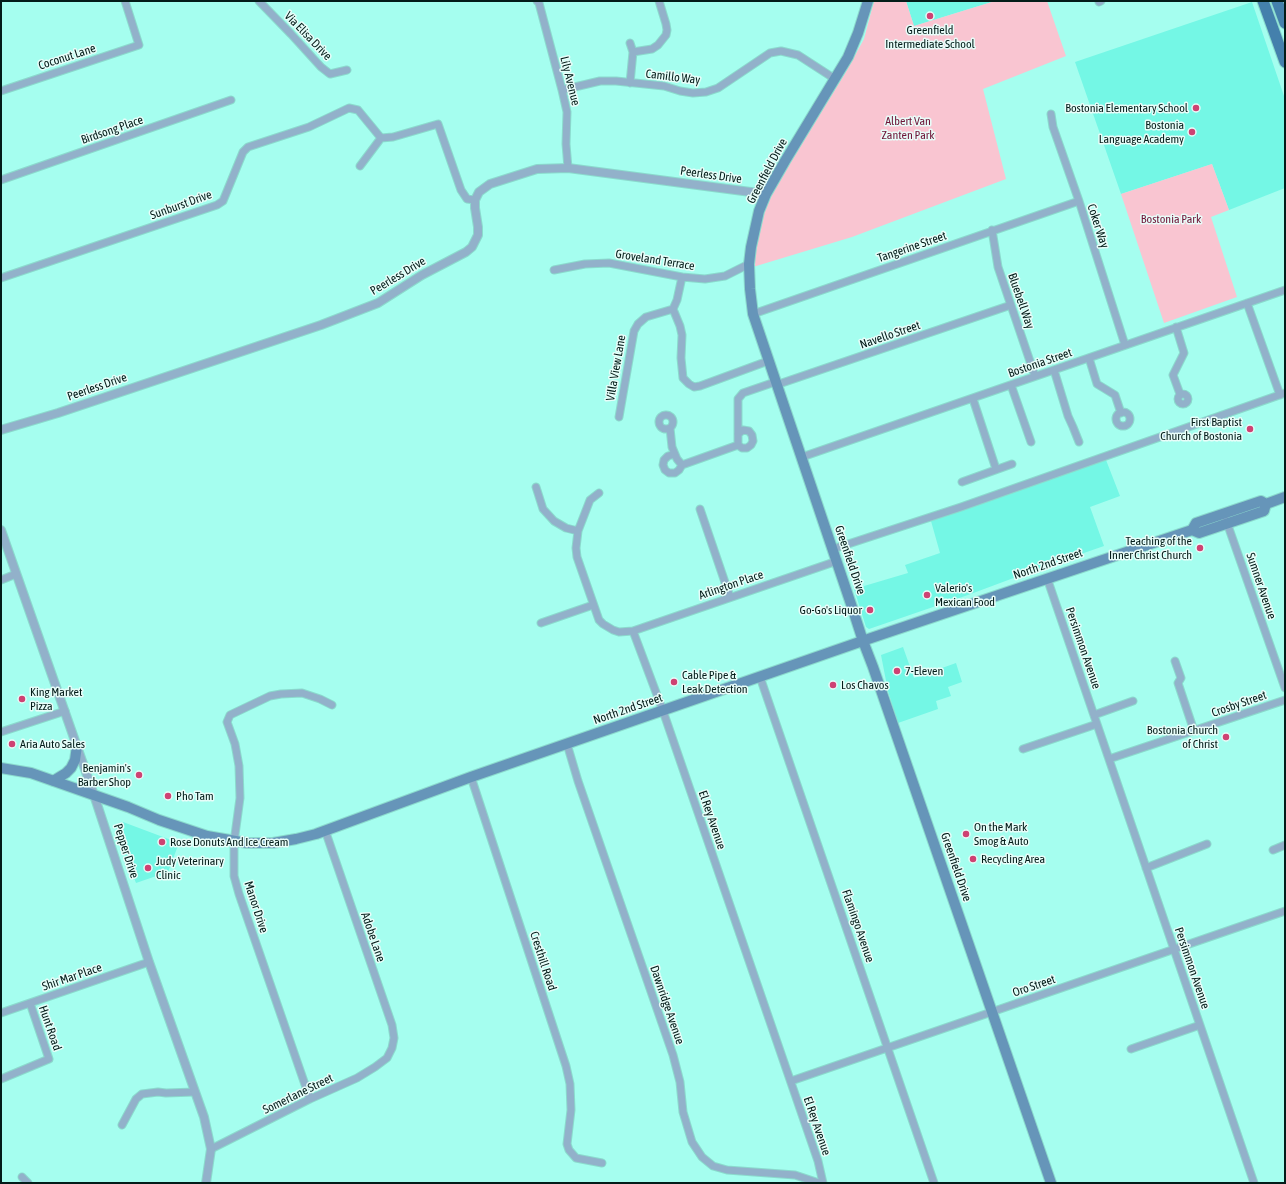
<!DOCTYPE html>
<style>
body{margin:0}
#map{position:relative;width:1286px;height:1184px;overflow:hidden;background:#a5feef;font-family:"Asap Condensed",sans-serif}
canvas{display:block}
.frame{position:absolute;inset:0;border:2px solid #031c19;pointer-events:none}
</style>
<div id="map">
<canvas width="1286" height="1184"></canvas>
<div class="frame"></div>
</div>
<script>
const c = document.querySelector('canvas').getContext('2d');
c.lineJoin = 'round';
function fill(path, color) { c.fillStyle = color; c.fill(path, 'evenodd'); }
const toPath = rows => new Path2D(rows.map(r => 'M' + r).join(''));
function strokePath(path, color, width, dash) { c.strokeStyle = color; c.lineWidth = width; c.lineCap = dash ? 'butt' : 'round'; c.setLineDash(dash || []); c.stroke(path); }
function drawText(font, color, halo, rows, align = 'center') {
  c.font = font + ' "Asap Condensed",sans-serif'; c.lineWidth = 3; c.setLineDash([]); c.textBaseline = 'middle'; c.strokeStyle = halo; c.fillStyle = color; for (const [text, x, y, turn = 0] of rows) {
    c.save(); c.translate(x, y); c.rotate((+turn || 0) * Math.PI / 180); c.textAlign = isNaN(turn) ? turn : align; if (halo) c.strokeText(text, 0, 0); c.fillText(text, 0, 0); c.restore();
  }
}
fill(toPath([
 [906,1,995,1,914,26],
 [1252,2,1285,99,1285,188,1229,210,1212,164,1121,194,1075,62],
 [1106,460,1120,496,1090,507,1104,546,1035,570,968,595,869,629,866,627,854,589,908,573,905,565,940,553,931,521],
 [903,647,914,678,956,663,962,682,948,687,951,696,936,701,938,709,898,723,888,691,881,655],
 [123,822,179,843,168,872,136,883,117,833,116,825,118,823]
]), '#74f7e5');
fill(toPath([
 [874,1,906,1,914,26,995,1,1047,1,1066,56,983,89,1006,179,852,237,753,267,754,250,763,213,773,189,844,75,864,39],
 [1212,164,1229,210,1211,217,1237,297,1164,323,1121,194]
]), '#f9c5d1');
const minor = toPath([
 [259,1,291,34,321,67,330,74,347,70],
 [537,1,539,3,562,90,567,112,566,144,568,168],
 [1099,2,1101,1],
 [630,43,633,52,630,83],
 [633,52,652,49,658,45,666,35,667,30,666,24,659,1],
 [562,90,600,81,616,81,664,86,680,91,693,93,706,92,718,88,770,53,781,51,798,55,835,79],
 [1,91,139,45,125,1],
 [1051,114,1053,127,1079,201,1125,345],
 [381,138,393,137,438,124,461,190,467,199,475,200],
 [1,180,231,100],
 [992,230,998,267,1035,376],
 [554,270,585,264,609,263,682,277,705,279,725,276,749,264],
 [1,278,217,205,223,201,243,152,248,147,309,127,349,108,358,110,381,138,360,166],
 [1247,303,1280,395],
 [673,309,680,326,682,335,681,358,683,378,689,384,694,387,700,386,768,361],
 [753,314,1079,201],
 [1176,327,1184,353,1173,375,1180,394],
 [1089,358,1097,384,1115,395,1121,413],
 [1054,370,1068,416,1073,427,1079,442],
 [776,385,1011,305],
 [1011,385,1031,442],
 '1178 399a5 5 0 1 1 10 0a5 5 0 1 1-10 0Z',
 [973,399,996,469],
 '1116 419a7 7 0 1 1 14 0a7 7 0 1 1-14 0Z',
 '659 422a7 7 0 1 1 14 0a7 7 0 1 1-14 0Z',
 [619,417,634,331,638,324,646,317,673,309,677,300,682,277],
 [670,428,672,447,677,459,682,465,738,445,738,399,743,393,775,382],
 [738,434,743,430,749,431,752,435,753,441,751,445,747,448,742,448,738,445],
 [675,454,668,456,664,460,663,465,665,470,669,473,675,473,679,470,682,465],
 [802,457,1285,290],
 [962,482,1012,464],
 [536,487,543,509,554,521,566,528,578,531],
 [599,493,590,500,578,531,576,548,577,557,599,620,603,624,613,630,619,632,633,631,837,561],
 [700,509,730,597],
 [1226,520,1285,688],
 [833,549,961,507,1285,393],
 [1047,578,1254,1183],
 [1,580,16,574],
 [541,623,593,605],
 [633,631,663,711,818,1161,823,1183],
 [1175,661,1181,678,1178,683,1194,731],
 [760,677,934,1183],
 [1094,715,1133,701],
 [1,732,65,711],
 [567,744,578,781,673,1055,680,1082,683,1112,692,1142,702,1157,713,1166,727,1170,795,1175,819,1183],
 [1023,749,1097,724],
 [1109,759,1285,700],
 [471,777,566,1066,570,1084,571,1110,567,1144,569,1150,576,1158,602,1163],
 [1273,850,1285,845],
 [1146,868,1207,844],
 [1,1013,149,962],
 [1131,1049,1200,1025],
 [1,1079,49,1059,30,1003],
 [791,1081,1285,911],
 [310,1099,239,894,234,876,234,842,240,798,239,766,235,744,227,722,230,715,270,696,281,694,302,693,320,699,332,705],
 [122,1125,136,1099,142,1094,158,1092,166,1093,195,1092],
 [211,1149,310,1099,357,1078,375,1067,387,1058,392,1048,394,1038,392,1025,325,830],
 [22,1177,28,1183]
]);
const tertiary = toPath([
 [1,430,58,413,321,325,378,303,422,275,466,252,472,247,478,235,478,227,475,208,475,200,479,192,490,184,537,169,568,168,766,194],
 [1,530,94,795,149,962,204,1117,211,1149,206,1183]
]);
const secondary = toPath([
 [868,1,858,33,848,57,785,161,766,194,759,211,751,247,749,264,750,289,753,314,853,610,863,641,873,667,1051,1183],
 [1192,530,1199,533,1264,511,1266,504,1285,497],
 [1,768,31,773,128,807,159,820,207,836,247,843,273,843,296,839,316,834,471,777,874,637,1192,530,1196,523,1261,501,1266,504],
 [53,781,66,773,71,768,75,760,77,746]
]);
const primary = toPath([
 [1263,1,1285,62],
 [1277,1,1285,23]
]);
strokePath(minor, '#8bdacd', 9);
strokePath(tertiary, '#8bdacd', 10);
strokePath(secondary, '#8bdacd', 12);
strokePath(primary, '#8bdacd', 13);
strokePath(minor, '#92b1ca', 7);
strokePath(tertiary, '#92b1ca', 8);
strokePath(secondary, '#6695b9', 10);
strokePath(primary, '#4480ac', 11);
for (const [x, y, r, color] of [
 [930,16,4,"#ce4273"],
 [1196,108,4,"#ce4273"],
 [1192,132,4,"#ce4273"],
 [1250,429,4,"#ce4273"],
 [1200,548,4,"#ce4273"],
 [927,595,4,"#ce4273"],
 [870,610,4,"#ce4273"],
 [897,671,4,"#ce4273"],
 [674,682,4,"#ce4273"],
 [833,685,4,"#ce4273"],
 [22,699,4,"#ce4273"],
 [1226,737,4,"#ce4273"],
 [12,744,4,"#ce4273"],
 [139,775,4,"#ce4273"],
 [168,796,4,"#ce4273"],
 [966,834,4,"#ce4273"],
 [162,842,4,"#ce4273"],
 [973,859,4,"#ce4273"],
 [148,868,4,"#ce4273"]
]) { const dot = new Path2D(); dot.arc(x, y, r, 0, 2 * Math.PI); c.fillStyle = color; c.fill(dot); strokePath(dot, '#e8fdf9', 1.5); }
drawText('12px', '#031c19', '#e8fdf9', [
 ["Greenfield",930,30,"center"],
 ["Intermediate School",930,44,"center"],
 ["Bostonia Elementary School",1188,108,"right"],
 ["Bostonia",1184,125,"right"],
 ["Language Academy",1184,139,"right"],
 ["First Baptist",1242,422,"right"],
 ["Church of Bostonia",1242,436,"right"],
 ["Teaching of the",1192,541,"right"],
 ["Inner Christ Church",1192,555,"right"],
 ["Valerio's",935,588],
 ["Mexican Food",935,602],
 ["Go-Go's Liquor",862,610,"right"],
 ["7-Eleven",905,671],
 ["Cable Pipe &",682,675],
 ["Leak Detection",682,689],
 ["Los Chavos",841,685],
 ["King Market",30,692],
 ["Pizza",30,706],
 ["Bostonia Church",1218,730,"right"],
 ["of Christ",1218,744,"right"],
 ["Aria Auto Sales",20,744],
 ["Benjamin's",131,768,"right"],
 ["Barber Shop",131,782,"right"],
 ["Pho Tam",176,796],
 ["On the Mark",974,827],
 ["Smog & Auto",974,841],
 ["Rose Donuts And Ice Cream",170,842],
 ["Recycling Area",981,859],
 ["Judy Veterinary",156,861],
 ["Clinic",156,875]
], 'left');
drawText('12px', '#031c19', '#e8fdf9', [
 ["Via Elisa Drive",308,36,46],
 ["Coconut Lane",67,57,-18],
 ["Camillo Way",673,77,7],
 ["Lily Avenue",570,81,76],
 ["Birdsong Place",112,130,-19],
 ["Greenfield Drive",767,171,-62],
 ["Peerless Drive",711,175,8],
 ["Sunburst Drive",181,205,-20],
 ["Coker Way",1098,226,72],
 ["Tangerine Street",912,247,-19],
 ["Groveland Terrace",655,260,9],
 ["Peerless Drive",398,276,-31],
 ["Bluebell Way",1021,301,71],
 ["Navello Street",890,335,-19],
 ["Bostonia Street",1040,363,-19],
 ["Villa View Lane",616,368,-80],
 ["Peerless Drive",97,387,-19],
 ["Greenfield Drive",850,560,71],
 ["North 2nd Street",1048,564,-19],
 ["Arlington Place",731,585,-19],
 ["Sumner Avenue",1261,586,71],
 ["Persimmon Avenue",1083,648,71],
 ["Crosby Street",1239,704,-19],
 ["North 2nd Street",628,709,-19],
 ["El Rey Avenue",712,820,71],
 ["Pepper Drive",126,851,72],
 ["Greenfield Drive",956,867,71],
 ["Manor Drive",256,907,72],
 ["Flamingo Avenue",858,926,71],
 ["Adobe Lane",373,937,71],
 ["Cresthill Road",543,961,72],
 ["Persimmon Avenue",1192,968,71],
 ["Shir Mar Place",72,977,-19],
 ["Oro Street",1034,986,-19],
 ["Dawnridge Avenue",667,1005,71],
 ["Hunt Road",50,1028,71],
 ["Somerlane Street",298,1094,-26],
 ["El Rey Avenue",817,1126,71]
]);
drawText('12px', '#6e1437', '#e8fdf9', [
 ["Albert Van",908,121],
 ["Zanten Park",908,135],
 ["Bostonia Park",1171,219]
]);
</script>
